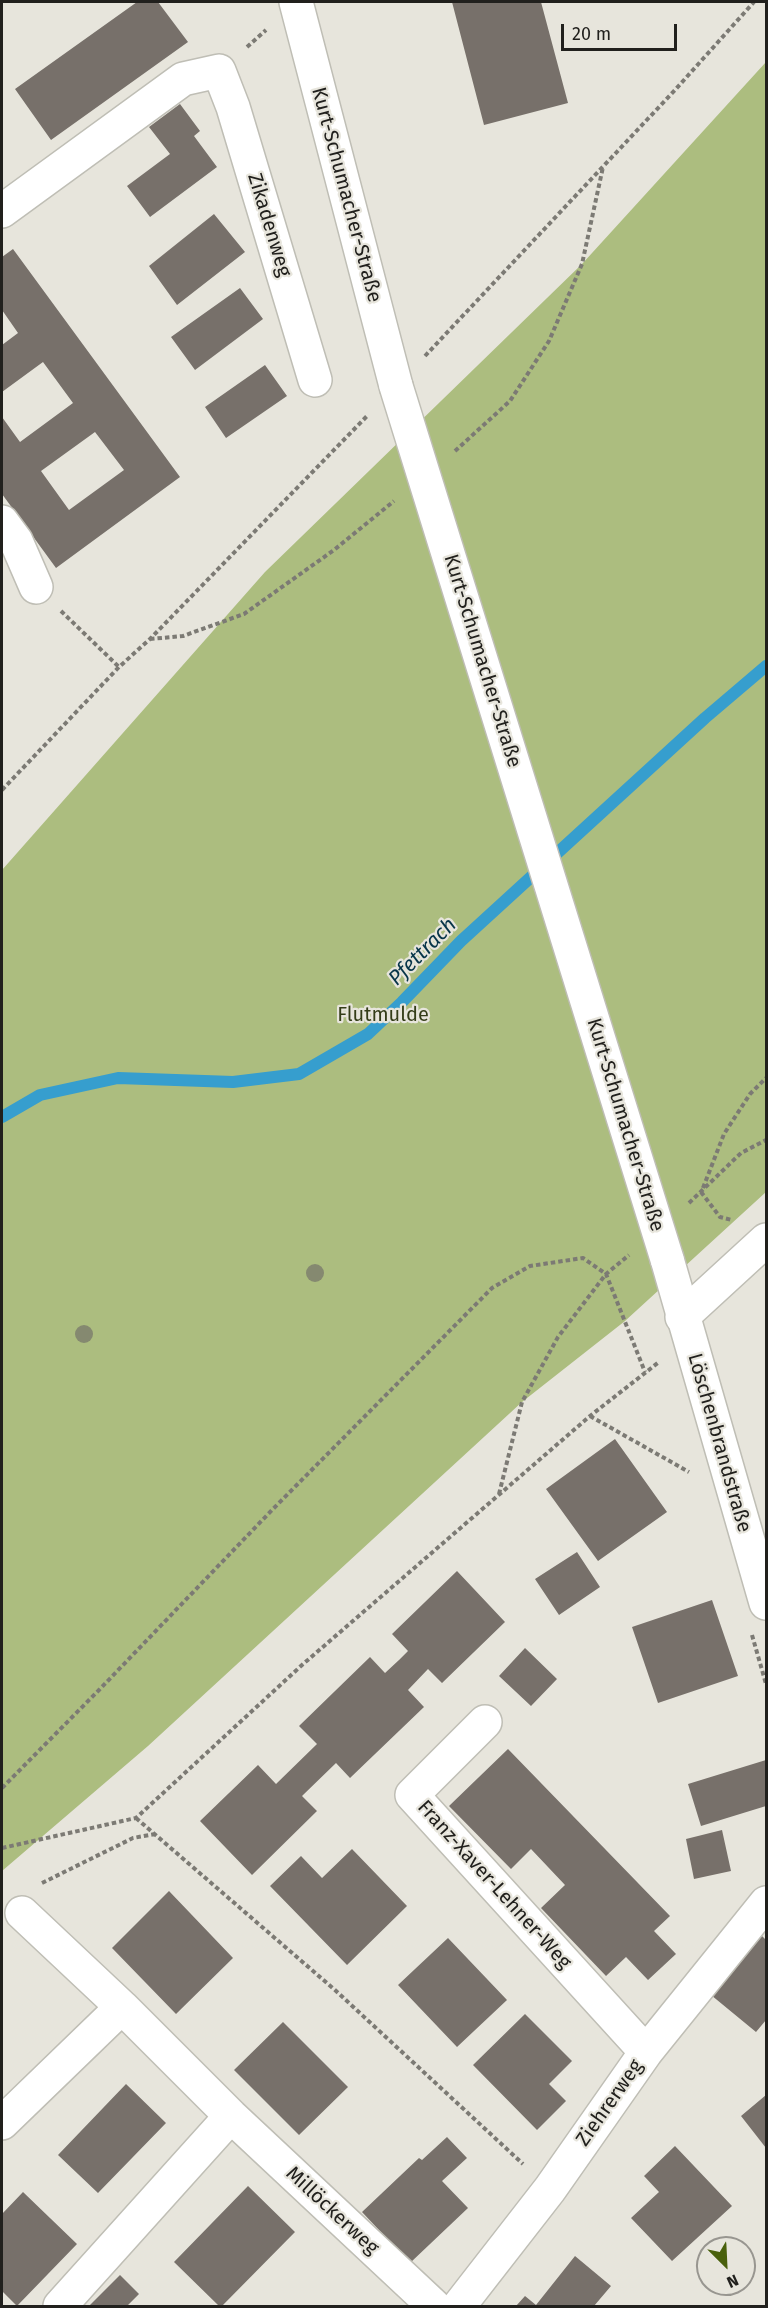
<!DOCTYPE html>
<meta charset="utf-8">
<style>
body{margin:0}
#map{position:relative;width:768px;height:2308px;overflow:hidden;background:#e7e5dc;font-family:"Fira Sans",sans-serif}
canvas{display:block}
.frame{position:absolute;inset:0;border:3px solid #21201d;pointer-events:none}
.north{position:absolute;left:696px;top:2236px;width:60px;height:60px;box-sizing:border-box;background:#e7e5dc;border:2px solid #989690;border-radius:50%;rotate:156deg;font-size:16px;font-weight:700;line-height:24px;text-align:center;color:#21201d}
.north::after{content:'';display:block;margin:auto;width:21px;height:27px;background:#49600c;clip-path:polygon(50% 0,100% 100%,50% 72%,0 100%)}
.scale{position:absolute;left:561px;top:24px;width:116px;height:27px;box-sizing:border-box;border:3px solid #21201d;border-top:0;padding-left:8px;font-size:18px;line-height:21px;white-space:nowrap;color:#21201d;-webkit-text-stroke:4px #e7e5dc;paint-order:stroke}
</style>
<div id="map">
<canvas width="768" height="2308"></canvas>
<div class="frame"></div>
<div class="north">N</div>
<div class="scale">20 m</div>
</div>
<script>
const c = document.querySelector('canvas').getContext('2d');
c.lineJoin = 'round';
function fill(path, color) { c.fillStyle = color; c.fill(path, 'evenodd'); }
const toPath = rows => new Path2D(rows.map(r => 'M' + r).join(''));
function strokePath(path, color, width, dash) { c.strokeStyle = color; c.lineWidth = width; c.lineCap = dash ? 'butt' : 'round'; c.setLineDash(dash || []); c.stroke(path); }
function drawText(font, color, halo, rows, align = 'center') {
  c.font = font + ' "Fira Sans",sans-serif'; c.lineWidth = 4.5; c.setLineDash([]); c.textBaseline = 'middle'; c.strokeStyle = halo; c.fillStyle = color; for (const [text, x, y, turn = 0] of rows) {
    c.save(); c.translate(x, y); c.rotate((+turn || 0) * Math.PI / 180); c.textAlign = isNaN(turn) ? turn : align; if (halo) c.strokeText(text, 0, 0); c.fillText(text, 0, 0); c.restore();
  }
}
fill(toPath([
 [766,62,766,1192,625,1321,522,1402,148,1746,2,1871,2,870,265,572,582,264]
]), '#acbd7f');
strokePath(toPath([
 [2,1117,40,1095,118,1078,233,1082,299,1074,368,1034,402,1002,461,941,705,718,766,666]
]), '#369ece', 12);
fill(toPath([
 [137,2,158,2,188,42,51,140,15,89],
 [452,2,541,2,568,103,484,125],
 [180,104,200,131,194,136,217,167,150,217,127,186,170,154,149,127],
 [214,214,245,252,177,305,149,266],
 [13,249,180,477,56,568,2,494,2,417,20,442,73,403,43,362,2,392,2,345,18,333,2,310,2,257],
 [95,432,124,470,69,510,41,471],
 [240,288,263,319,195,370,171,337],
 [265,365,287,396,226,438,205,407],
 [615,1439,667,1512,598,1561,546,1489],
 [577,1552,600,1587,559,1615,535,1579],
 [457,1571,505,1622,442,1683,428,1669,408,1690,424,1707,350,1778,336,1763,302,1796,317,1811,252,1875,200,1821,258,1765,276,1784,317,1744,299,1726,370,1657,385,1673,399,1660,408,1651,392,1634],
 [712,1600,738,1676,658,1703,632,1627],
 [525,1648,557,1679,531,1706,499,1676],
 [508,1749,670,1916,654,1931,676,1954,648,1980,626,1957,606,1976,541,1908,565,1885,531,1849,511,1869,449,1806],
 [766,1760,766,1806,701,1826,688,1784],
 [722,1830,731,1871,694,1879,686,1839],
 [352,1849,407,1906,347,1965,270,1886,301,1856,322,1878],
 [169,1891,233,1958,176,2014,112,1948],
 [762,1936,766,1940,766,2020,756,2032,711,1995],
 [448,1938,507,2000,457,2047,398,1985],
 [525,2014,572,2061,549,2084,566,2101,537,2130,473,2065],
 [283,2022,348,2087,299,2135,234,2070],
 [126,2084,166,2123,98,2193,58,2155],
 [766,2095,766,2148,741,2116],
 [447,2137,467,2158,442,2181,468,2208,410,2263,362,2212,419,2158,422,2160],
 [675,2146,732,2206,672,2261,631,2218,659,2192,644,2176],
 [248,2186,295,2232,222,2306,219,2306,174,2262],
 [23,2192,77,2244,17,2306,2,2291,2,2214],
 [575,2256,611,2286,594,2306,516,2306,525,2296,536,2305],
 [120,2275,139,2294,127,2306,91,2306,90,2305]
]), '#77706a');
const minor = toPath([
 [2,211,183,79,219,71,233,107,315,380],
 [2,522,16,541,36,587],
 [682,1317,766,1240],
 [485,1722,412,1795,646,2052],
 [22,1913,122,2007,231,2116,434,2306],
 [2,2123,122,2007],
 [60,2306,231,2116],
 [459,2306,550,2189,646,2052,766,1903]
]);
const secondary = toPath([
 [296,2,396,386],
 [667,1259,766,1603]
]);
strokePath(minor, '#bfbeb5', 36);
strokePath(secondary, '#bfbeb5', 36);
strokePath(toPath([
 [247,47,266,30],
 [425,356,675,90,754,2],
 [455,451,510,401,549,341,582,264,603,167],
 [61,611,119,667],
 [150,639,183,636,244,614,334,550,394,501],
 [2,790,119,667,150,639,368,415],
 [703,1188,724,1134,750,1094,766,1078],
 [701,1192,720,1217,732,1220],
 [689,1203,741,1153,766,1140],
 [590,1416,689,1472],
 [499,1494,522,1402,558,1337,606,1274,629,1255],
 [752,1635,766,1684],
 [2,1788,99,1690,273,1509,492,1288,530,1266,583,1258,606,1274,645,1372],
 [136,1818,335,1990,523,2164],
 [2,1848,136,1818,302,1665,590,1416,659,1362],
 [42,1883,133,1838,155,1834]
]), '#7c7a74', 4, [4.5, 3]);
strokePath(minor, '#fff', 33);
strokePath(secondary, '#fff', 33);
const secondaryBridge = toPath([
 [396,386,667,1259]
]);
strokePath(secondaryBridge, '#bfbeb5', 36, []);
strokePath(secondaryBridge, '#fff', 33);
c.fillStyle = '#858970';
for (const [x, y] of [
 [315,1273],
 [84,1334]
]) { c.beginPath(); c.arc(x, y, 9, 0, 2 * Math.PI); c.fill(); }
drawText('20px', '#21201d', '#e7e5dc', [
 ["Kurt-Schumacher-Straße",346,195,75],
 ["Zikadenweg",269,225,73],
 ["Kurt-Schumacher-Straße",482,661,73],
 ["Kurt-Schumacher-Straße",625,1125,73],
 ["Löschenbrandstraße",719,1443,74],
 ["Franz-Xaver-Lehner-Weg",494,1885,48],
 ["Ziehrerweg",610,2103,-55],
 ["Millöckerweg",332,2211,43]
]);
drawText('20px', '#343d18', '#e7e5dc', [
 ["Flutmulde",383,1015]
]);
drawText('italic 21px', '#073549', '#e7e5dc', [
 ["Pfettrach",423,952,-45]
]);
</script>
